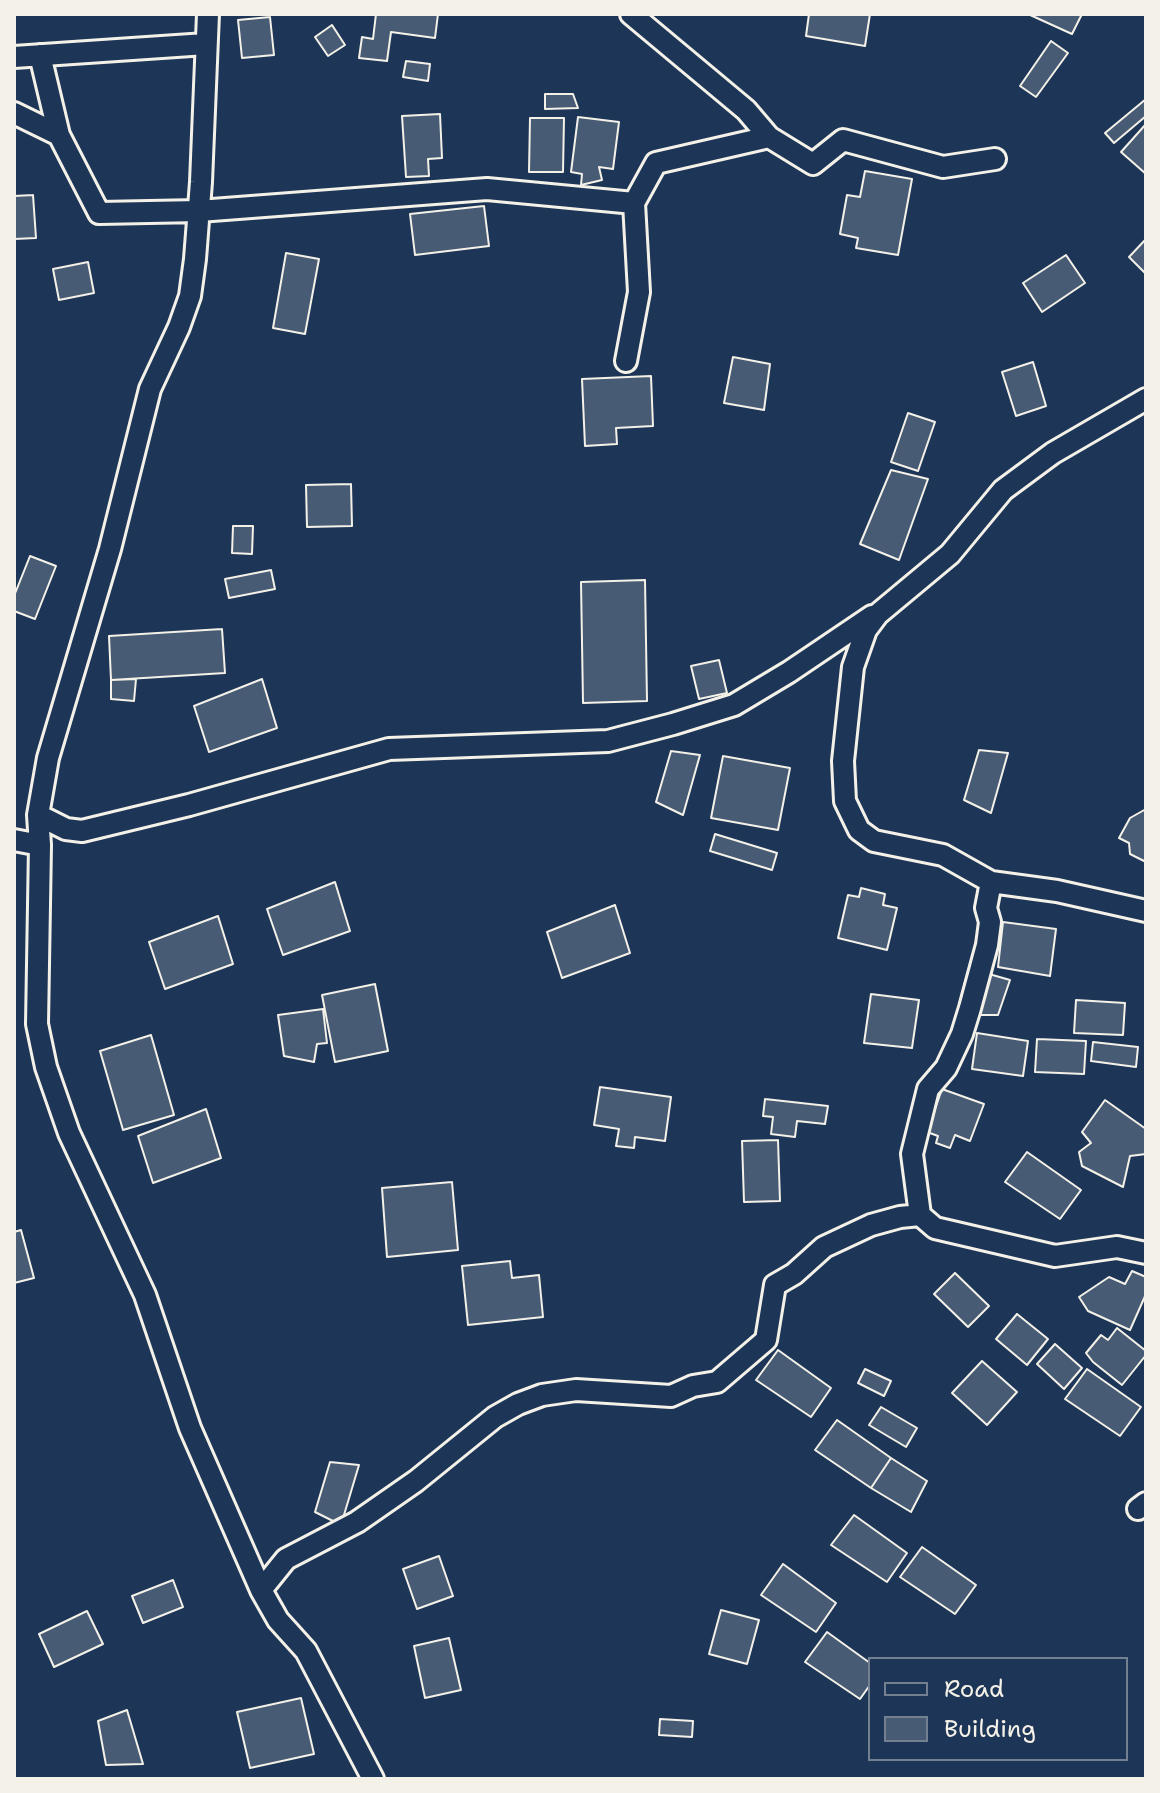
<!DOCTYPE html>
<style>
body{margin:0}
#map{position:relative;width:1160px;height:1793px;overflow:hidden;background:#1d3557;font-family:"Shantell Sans",sans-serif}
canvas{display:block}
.frame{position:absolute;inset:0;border:16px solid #f4f1e8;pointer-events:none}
.legend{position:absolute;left:868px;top:1657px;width:260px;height:104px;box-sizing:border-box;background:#1d3557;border:2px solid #738091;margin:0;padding:10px 14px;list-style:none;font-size:24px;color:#f4f1e8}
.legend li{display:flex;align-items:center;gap:16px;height:40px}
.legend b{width:40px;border:2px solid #738091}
</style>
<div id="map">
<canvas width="1160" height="1793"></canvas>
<div class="frame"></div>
<ul class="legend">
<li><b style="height:10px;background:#1d3557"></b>Road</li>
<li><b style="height:22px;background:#485b74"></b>Building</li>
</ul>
</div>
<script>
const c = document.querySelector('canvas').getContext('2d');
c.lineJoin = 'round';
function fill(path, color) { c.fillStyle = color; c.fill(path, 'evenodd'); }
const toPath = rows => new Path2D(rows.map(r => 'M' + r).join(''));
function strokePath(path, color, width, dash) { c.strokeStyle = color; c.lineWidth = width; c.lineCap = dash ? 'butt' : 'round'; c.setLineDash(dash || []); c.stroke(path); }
const building = toPath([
 [376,14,438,14,435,38,391,32,387,61,359,58,362,37,373,39,376,14],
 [809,14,870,14,865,46,806,36,809,14],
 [1028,14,1082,14,1072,34,1028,14],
 [270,17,274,55,242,58,238,20,270,17],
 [332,25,345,45,328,56,315,37,332,25],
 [1051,41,1068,53,1036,97,1020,86,1051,41],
 [406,61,430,64,428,81,403,77,406,61],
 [545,94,573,94,578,108,545,109,545,94],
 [1146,99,1146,116,1114,143,1105,133,1146,99],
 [440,114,442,158,428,159,429,176,406,177,402,116,440,114],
 [578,117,619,122,613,169,599,167,602,180,581,185,582,174,571,172,578,117],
 [530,118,564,118,563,172,529,172,530,118],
 [1146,124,1146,174,1121,152,1146,124],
 [865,171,912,179,898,255,856,248,858,238,840,234,847,195,860,197,865,171],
 [33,195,36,238,14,239,14,196,33,195],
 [484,206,489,246,415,255,410,214,484,206],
 [1146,239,1146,274,1129,257,1146,239],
 [286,253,319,259,305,334,273,328,286,253],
 [1066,255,1085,283,1042,312,1023,283,1066,255],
 [88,262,94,293,59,300,53,269,88,262],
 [733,357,770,364,764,410,724,403,733,357],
 [1033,362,1046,406,1016,416,1002,372,1033,362],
 [651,376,653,426,616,428,617,444,585,446,582,379,651,376],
 [908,413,935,422,918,471,891,462,908,413],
 [891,470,928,479,899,560,860,544,891,470],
 [351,484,352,526,307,527,306,485,351,484],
 [233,526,253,526,252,554,232,553,233,526],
 [30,556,56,566,35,619,14,611,14,596,30,556],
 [271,570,275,589,229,598,225,579,271,570],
 [645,580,647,701,583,703,581,582,645,580],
 [222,629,225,673,111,680,109,636,222,629],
 [719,660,727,693,699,699,691,666,719,660],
 [136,679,134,701,111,699,111,680,136,679],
 [262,679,277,728,209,752,194,706,262,679],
 [979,750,1008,753,991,813,964,800,979,750],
 [671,751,700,755,683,815,656,802,671,751],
 [723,756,790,768,778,830,711,818,723,756],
 [1146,809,1146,862,1130,854,1129,843,1119,838,1130,818,1146,809],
 [715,834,777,853,772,870,710,851,715,834],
 [335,882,350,931,283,955,267,909,335,882],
 [861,888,885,894,883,905,897,908,887,950,838,938,848,895,859,897,861,888],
 [615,905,630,953,562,978,547,932,615,905],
 [218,916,233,964,165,989,149,942,218,916],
 [1003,922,1056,929,1050,976,998,967,1003,922],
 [989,974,1010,980,998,1015,976,1015,989,974],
 [375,984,388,1051,335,1062,322,995,375,984],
 [871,994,919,1000,912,1048,864,1043,871,994],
 [1076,1000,1125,1003,1123,1035,1074,1033,1076,1000],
 [323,1009,327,1043,317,1044,314,1062,284,1056,278,1015,323,1009],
 [977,1033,1028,1041,1023,1076,972,1069,977,1033],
 [151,1035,174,1115,123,1130,100,1051,151,1035],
 [1037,1039,1086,1041,1084,1074,1035,1072,1037,1039],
 [1093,1042,1138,1047,1136,1067,1091,1061,1093,1042],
 [600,1087,671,1097,665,1141,635,1137,634,1148,616,1146,619,1129,594,1125,600,1087],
 [942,1089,984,1104,970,1141,955,1135,950,1148,936,1143,938,1136,927,1132,942,1089],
 [765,1099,828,1106,825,1124,797,1121,795,1137,771,1134,773,1117,763,1116,765,1099],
 [1105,1100,1146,1129,1146,1154,1130,1156,1123,1187,1082,1166,1079,1152,1091,1143,1082,1132,1105,1100],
 [206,1109,221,1158,153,1183,138,1136,206,1109],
 [778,1140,780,1201,744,1202,742,1141,778,1140],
 [1027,1152,1081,1190,1060,1219,1005,1182,1027,1152],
 [452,1182,458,1250,387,1257,382,1188,452,1182],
 [21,1230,34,1278,14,1283,14,1232,21,1230],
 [510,1261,512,1278,539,1275,543,1317,468,1325,462,1266,510,1261],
 [1132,1271,1146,1277,1146,1294,1130,1330,1088,1311,1079,1297,1109,1277,1125,1284,1132,1271],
 [955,1273,989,1306,968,1327,934,1294,955,1273],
 [1017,1314,1048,1339,1027,1365,996,1339,1017,1314],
 [1117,1328,1146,1351,1146,1355,1122,1385,1093,1362,1086,1353,1101,1335,1108,1340,1117,1328],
 [1055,1344,1082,1368,1064,1389,1037,1364,1055,1344],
 [778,1350,831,1388,811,1417,756,1380,778,1350],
 [982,1361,1017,1392,987,1425,952,1393,982,1361],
 [865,1369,891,1381,884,1396,858,1383,865,1369],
 [1087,1369,1141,1407,1120,1436,1065,1399,1087,1369],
 [881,1407,917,1428,906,1447,869,1425,881,1407],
 [837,1420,891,1458,871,1488,815,1450,837,1420],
 [891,1458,927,1481,911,1512,871,1488,891,1458],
 [330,1462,359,1465,341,1525,315,1512,330,1462],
 [854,1515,907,1553,887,1582,831,1545,854,1515],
 [922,1547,976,1585,955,1614,900,1577,922,1547],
 [439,1556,453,1596,417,1609,403,1569,439,1556],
 [783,1564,836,1603,816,1632,761,1595,783,1564],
 [173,1580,183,1607,143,1623,132,1596,173,1580],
 [721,1610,759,1620,747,1664,709,1654,721,1610],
 [87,1611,103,1644,54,1667,39,1634,87,1611],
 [827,1632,870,1663,870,1685,860,1699,805,1662,827,1632],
 [449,1638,461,1690,425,1698,414,1646,449,1638],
 [301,1698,314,1754,250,1768,237,1712,301,1698],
 [127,1710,143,1764,106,1765,98,1721,127,1710],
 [660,1719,693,1721,692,1737,659,1735,660,1719]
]);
fill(building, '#485b74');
strokePath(building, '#f4f1e8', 2);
const street = toPath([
 [208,14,201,182,195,259,190,296,179,327,150,389,110,549,48,758,38,815,40,845,37,1024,46,1067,69,1133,145,1295,190,1428,261,1590,278,1620,306,1651,373,1779],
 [631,14,746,110,769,137],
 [40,55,59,135],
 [14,57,206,44],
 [14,113,59,135,99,213,199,211,487,189,634,203,639,292,626,361],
 [634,203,656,163,769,137,813,164,843,140,943,167,995,159],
 [38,815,66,829,82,831,189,805,389,749,608,741,673,724,734,705,789,672,872,616],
 [14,840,40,845],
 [991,882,1057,891,1146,911],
 [920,1215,935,1228,1055,1256,1117,1247,1146,1253],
 [1138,1509,1146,1503],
 [261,1590,286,1559,357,1522,416,1481,495,1417,518,1404,542,1395,576,1390,671,1396,693,1386,717,1382,766,1340,775,1285,794,1274,824,1247,871,1225,900,1217,920,1215,912,1154,928,1089,946,1068,962,1034,970,1008,987,945,990,922,986,908,991,882,943,855,874,841,859,830,845,801,843,761,853,667,866,630,878,614,950,554,1003,490,1053,453,1146,399]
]);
strokePath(street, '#f4f1e8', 26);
strokePath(street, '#1d3557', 20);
</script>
